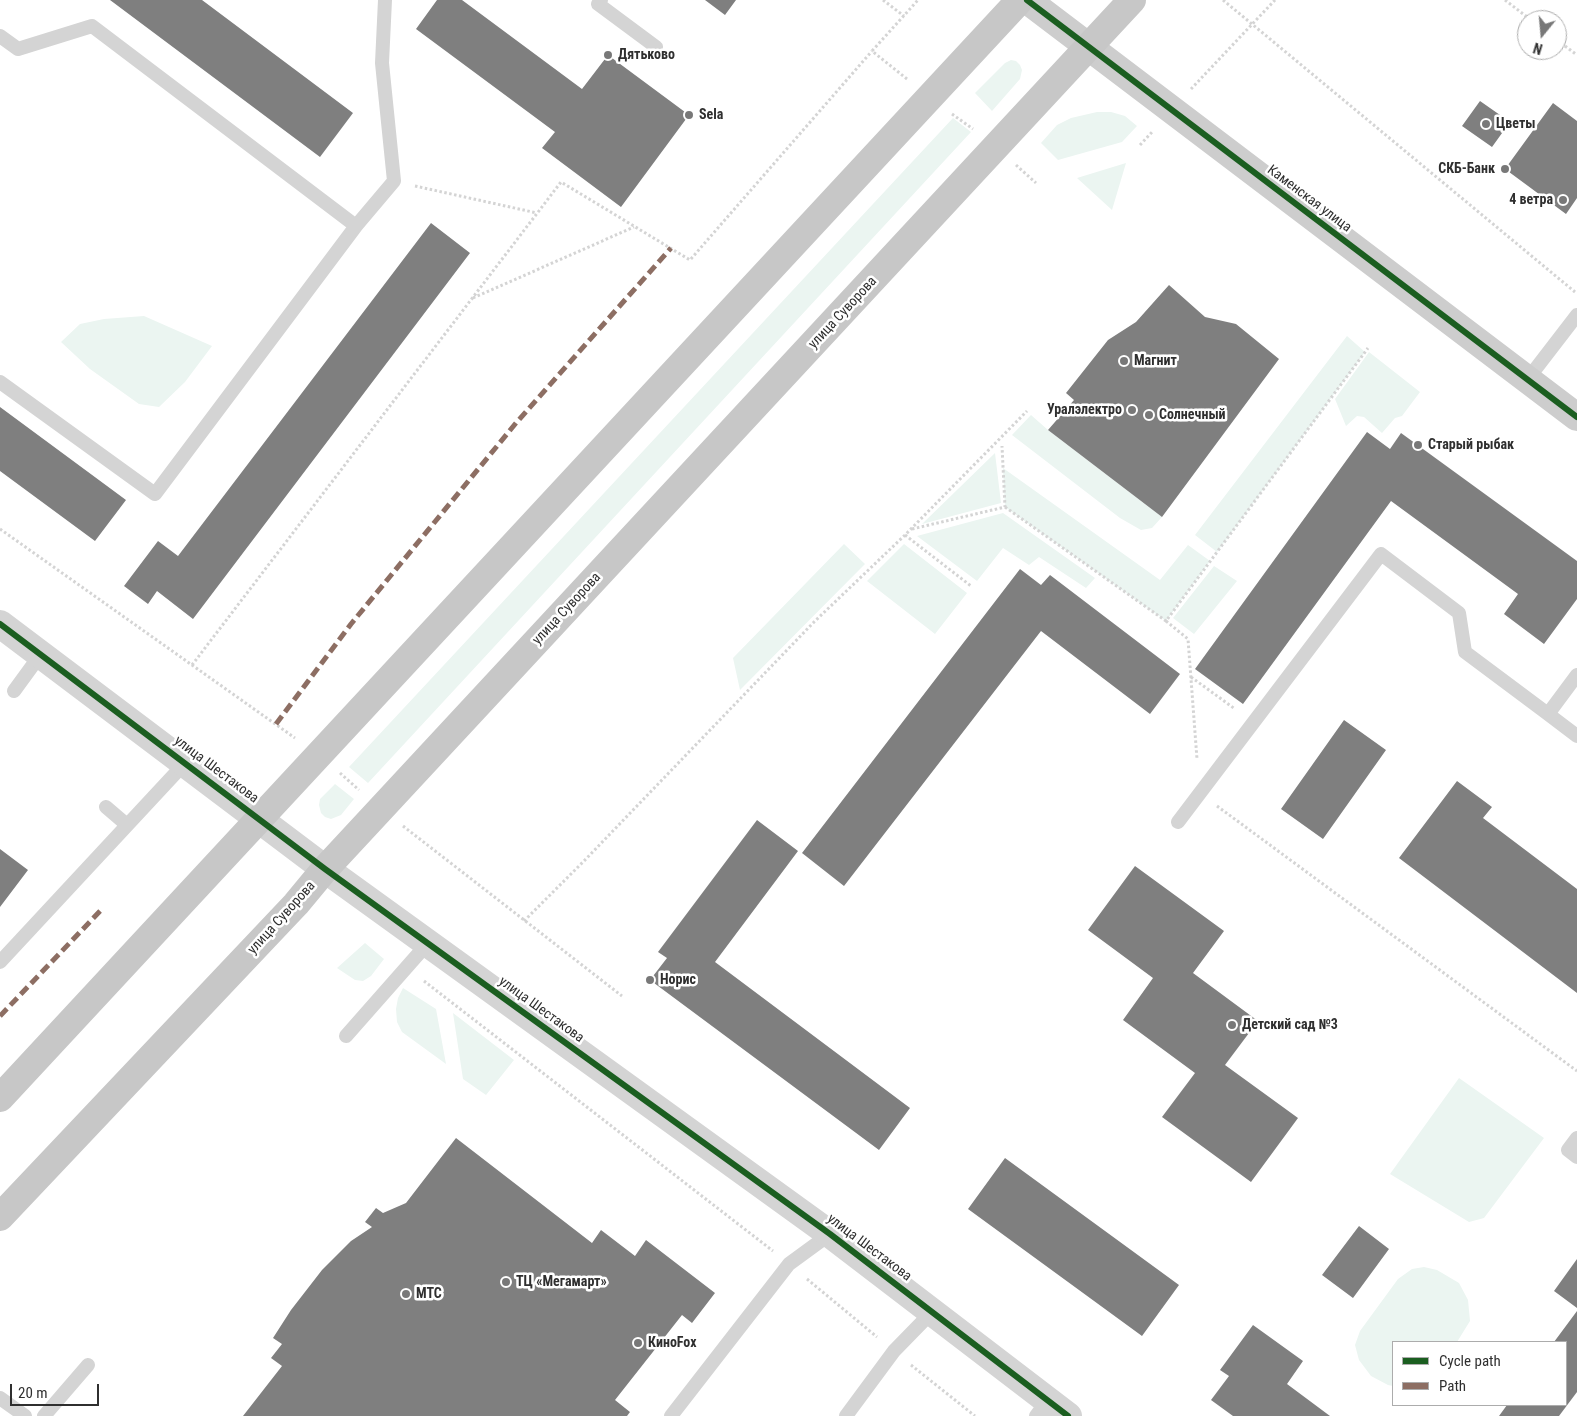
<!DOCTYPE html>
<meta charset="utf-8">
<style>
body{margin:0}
#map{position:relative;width:1577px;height:1416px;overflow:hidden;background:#fff;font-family:"Roboto Condensed",sans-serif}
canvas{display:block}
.legend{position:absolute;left:1392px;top:1341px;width:175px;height:65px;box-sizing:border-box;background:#fff;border:1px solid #acacac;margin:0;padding:6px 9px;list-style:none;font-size:15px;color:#2f2f2f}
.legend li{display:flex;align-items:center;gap:10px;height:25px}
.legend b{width:25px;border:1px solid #acacac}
.north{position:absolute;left:1517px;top:10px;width:50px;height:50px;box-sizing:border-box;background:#fff;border:1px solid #acacac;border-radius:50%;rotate:197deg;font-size:14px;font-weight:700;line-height:20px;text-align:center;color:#2f2f2f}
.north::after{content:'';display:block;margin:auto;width:18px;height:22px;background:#787878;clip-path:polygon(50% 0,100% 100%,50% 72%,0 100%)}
.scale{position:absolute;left:10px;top:1384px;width:89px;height:22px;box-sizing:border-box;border:2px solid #2f2f2f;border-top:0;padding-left:6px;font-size:15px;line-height:18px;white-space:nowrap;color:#2f2f2f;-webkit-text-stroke:4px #fff;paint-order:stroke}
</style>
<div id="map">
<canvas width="1577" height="1416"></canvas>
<ul class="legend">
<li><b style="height:6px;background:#1b5e20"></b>Cycle path</li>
<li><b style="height:6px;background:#8d6e63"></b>Path</li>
</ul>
<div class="north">N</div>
<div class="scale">20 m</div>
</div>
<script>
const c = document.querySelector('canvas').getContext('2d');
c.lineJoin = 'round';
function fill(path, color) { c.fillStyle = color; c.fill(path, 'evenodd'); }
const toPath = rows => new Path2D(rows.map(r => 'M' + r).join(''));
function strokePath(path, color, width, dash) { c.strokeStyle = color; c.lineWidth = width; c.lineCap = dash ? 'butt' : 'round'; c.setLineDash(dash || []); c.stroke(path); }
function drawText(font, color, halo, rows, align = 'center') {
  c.font = font + ' "Roboto Condensed",sans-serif'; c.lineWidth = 5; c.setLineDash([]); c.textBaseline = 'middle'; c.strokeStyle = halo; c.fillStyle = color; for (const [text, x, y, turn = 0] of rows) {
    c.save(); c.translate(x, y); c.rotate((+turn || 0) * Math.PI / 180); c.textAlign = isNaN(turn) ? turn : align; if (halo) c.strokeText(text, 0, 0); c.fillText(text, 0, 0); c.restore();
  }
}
fill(toPath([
 [1011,60,1016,61,1020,65,1022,70,1020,79,992,111,975,93,1005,63],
 [1097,112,1111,112,1125,116,1137,126,1122,142,1058,160,1041,143,1057,125,1071,118],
 [953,118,971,132,368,783,349,767],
 [1126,163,1112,210,1077,178],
 [144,316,212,346,185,382,159,407,139,404,90,369,61,342,80,324,104,319],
 [1347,336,1365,352,1217,552,1195,535],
 [1369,352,1420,392,1402,416,1395,418,1382,433,1364,417,1357,416,1346,426,1335,399],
 [1031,415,1048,430,1162,517,1152,528,1141,530,1120,518,1012,435],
 [995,453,1001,503,922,524],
 [1003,468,1160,580,1188,545,1210,561,1166,621,1005,507],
 [1003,513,1095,578,1086,588,1039,557,1029,565,1003,548,977,581,917,536],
 [844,544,865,564,740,690,733,658],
 [904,544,967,593,935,634,867,581],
 [1214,566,1237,581,1194,634,1173,618],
 [335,784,354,799,341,815,331,819,325,817,321,813,319,805,320,799],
 [365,943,384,959,371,976,363,981,355,980,337,968],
 [403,988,436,1009,446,1064,402,1032,397,1022,396,1009,398,998],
 [453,1013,514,1060,486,1095,463,1079],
 [1459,1078,1544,1138,1484,1218,1469,1222,1390,1174],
 [1424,1267,1437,1270,1459,1283,1468,1300,1470,1321,1457,1342,1393,1342,1393,1386,1388,1385,1371,1376,1359,1360,1355,1345,1360,1331,1398,1279,1412,1269]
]), '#ebf5f1');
fill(toPath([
 [110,0,202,0,353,113,320,157],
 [437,0,462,0,582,89,608,55,689,115,621,207,542,148,555,132,416,29],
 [705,0,736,0,725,15],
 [1480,101,1510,122,1492,147,1462,126],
 [1553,103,1577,121,1577,198,1566,214,1505,169],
 [431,223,470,253,193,619,157,591,148,604,124,586,158,541,178,556],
 [1169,285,1205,317,1236,324,1279,359,1162,517,1048,430,1074,400,1066,393,1108,340,1136,322],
 [0,407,126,500,95,541,0,471],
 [1367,432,1390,449,1401,433,1577,561,1577,599,1544,644,1504,614,1518,594,1391,501,1243,704,1195,669],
 [1020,569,1041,585,1050,575,1180,674,1150,714,1041,631,844,886,802,853],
 [1344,720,1386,750,1323,839,1281,809],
 [1457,781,1492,807,1483,818,1577,889,1577,993,1399,858],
 [757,820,798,851,715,962,910,1108,879,1150,650,980,667,958,658,952],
 [0,849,28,870,0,907],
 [1135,866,1224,931,1193,973,1258,1021,1225,1065,1298,1118,1251,1182,1162,1117,1195,1073,1123,1020,1153,978,1088,930],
 [456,1138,592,1243,601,1230,635,1256,646,1240,715,1293,692,1323,682,1315,615,1400,630,1412,627,1416,243,1416,282,1366,271,1358,282,1344,273,1338,291,1310,322,1270,351,1241,372,1227,365,1222,376,1208,383,1213,406,1203],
 [1005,1158,1179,1285,1142,1336,968,1209],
 [1359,1226,1389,1249,1353,1298,1322,1275],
 [1577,1259,1577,1308,1554,1291],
 [1577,1311,1577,1392,1559,1416,1499,1416,1507,1405,1566,1405,1566,1342,1554,1342],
 [1253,1325,1303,1361,1287,1384,1330,1416,1233,1416,1211,1400,1229,1376,1220,1370]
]), '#7f7f7f');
strokePath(toPath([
 [883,0,904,16],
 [1223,0,1575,292],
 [1505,0,1531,20],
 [1557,40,1577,55],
 [907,79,872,51,918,0],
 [1191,89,1275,0],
 [952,114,973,129],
 [1140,145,1153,131],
 [1016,165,1036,183],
 [415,186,537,213],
 [473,298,634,227],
 [1005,507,1166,621,1368,348],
 [0,529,295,738],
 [912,529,1005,507,1002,446],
 [905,535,971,586],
 [1166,621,1188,639,1197,759],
 [192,665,561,182,690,260,872,51],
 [1191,677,1235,709],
 [340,773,359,790],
 [1217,806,1577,1071],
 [403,826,622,996],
 [524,921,584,861,814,622,905,535,1027,411],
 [424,981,773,1251],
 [807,1279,877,1337],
 [911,1365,975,1416]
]), '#d4d4d4', 3, [2.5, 2.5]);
strokePath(toPath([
 [601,0,598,4,656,47],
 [0,36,18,49,92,26,356,226],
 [1527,380,1577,315],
 [0,382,155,494,356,226,394,181,382,63,385,0],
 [1577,675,1548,714,1577,736],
 [14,691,41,654],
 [106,807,127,825],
 [1178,822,1381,554,1459,613,1465,652,1548,714],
 [0,962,185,763],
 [346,1036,428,943],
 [1577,1138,1568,1150,1577,1157],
 [0,1398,25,1416],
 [44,1416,88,1365],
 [671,1416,789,1264,830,1234],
 [846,1416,894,1351,932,1312],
 [1036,1416,1048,1400]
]), '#d4d4d4', 14);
strokePath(toPath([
 [0,624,325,869,830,1234,1068,1416]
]), '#d4d4d4', 28);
strokePath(toPath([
 [1027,0,1577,417]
]), '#cdcdcd', 28);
strokePath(toPath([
 [0,1098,1020,0],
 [0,1217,296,904,325,869,1132,0]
]), '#c7c7c7', 28);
strokePath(toPath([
 [276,724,351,624,516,423,671,248],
 [0,1016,103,908]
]), '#8d6e63', 5, [10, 5]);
strokePath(toPath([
 [1027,0,1577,417],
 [0,624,325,869,830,1234,1068,1416]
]), '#1b5e20', 6);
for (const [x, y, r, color] of [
 [608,55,5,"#787878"],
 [689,115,5,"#787878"],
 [1486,124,5,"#787878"],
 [1505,169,5,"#787878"],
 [1563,200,5,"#787878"],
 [1124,361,5,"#787878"],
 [1132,410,5,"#787878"],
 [1149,415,5,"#787878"],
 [1418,445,5,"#787878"],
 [650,980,5,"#787878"],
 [1232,1025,5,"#787878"],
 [506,1282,5,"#787878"],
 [406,1294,5,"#787878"],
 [638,1343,5,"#787878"]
]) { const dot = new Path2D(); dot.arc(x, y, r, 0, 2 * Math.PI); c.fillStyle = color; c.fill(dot); strokePath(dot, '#fff', 2); }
drawText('bold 14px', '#2f2f2f', '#fff', [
 ["Дятьково",618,55],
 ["Sela",699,115],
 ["Цветы",1496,124],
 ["СКБ-Банк",1495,169,"right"],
 ["4 ветра",1553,200,"right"],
 ["Магнит",1134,361],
 ["Уралэлектро",1122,410,"right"],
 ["Солнечный",1159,415],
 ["Старый рыбак",1428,445],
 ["Норис",660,980],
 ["Детский сад №3",1242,1025],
 ["ТЦ «Мегамарт»",516,1282],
 ["МТС",416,1294],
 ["КиноFox",648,1343]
], 'left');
drawText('14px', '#2f2f2f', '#fff', [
 ["Каменская улица",1309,199,37],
 ["улица Суворова",843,313,-47],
 ["улица Суворова",567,609,-47],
 ["улица Шестакова",216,770,37],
 ["улица Суворова",282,918,-48],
 ["улица Шестакова",541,1010,36],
 ["улица Шестакова",869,1248,37]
]);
</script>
